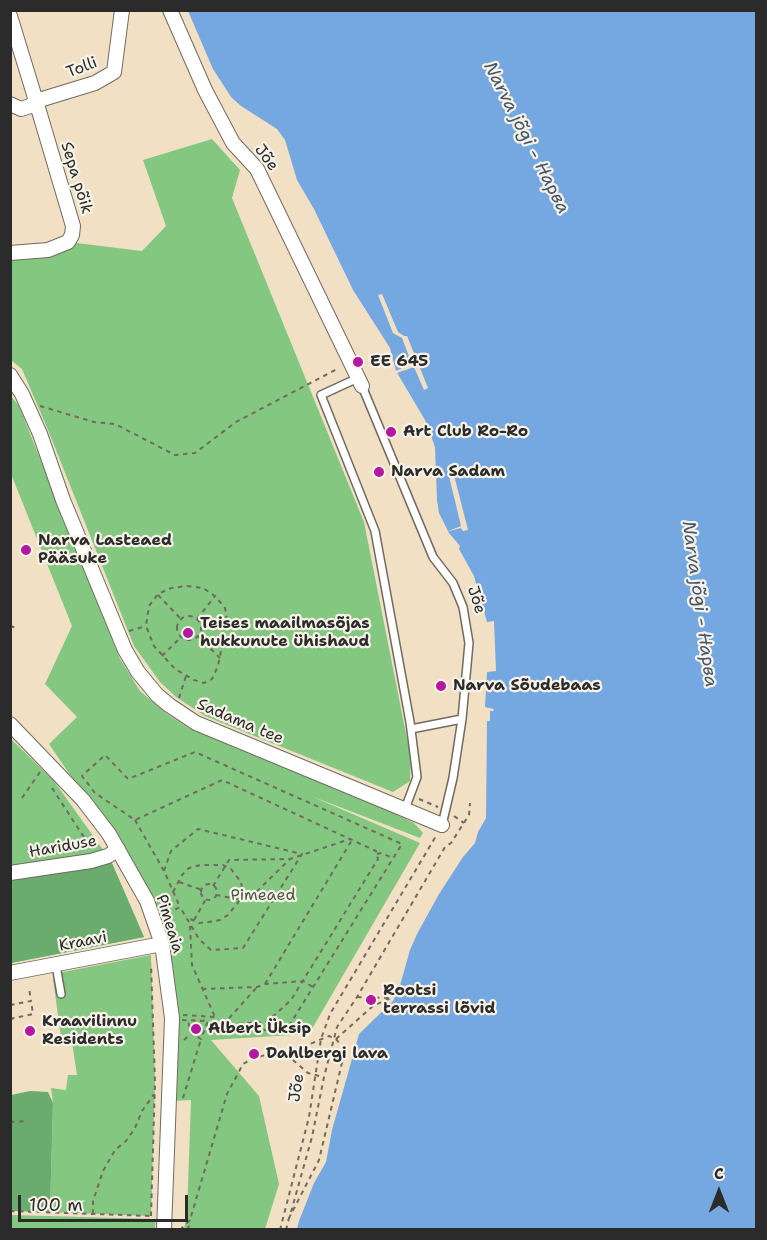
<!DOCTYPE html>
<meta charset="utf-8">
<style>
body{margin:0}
#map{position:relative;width:767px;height:1240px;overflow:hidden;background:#f2e0c5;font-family:"Shantell Sans",sans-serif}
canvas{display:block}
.frame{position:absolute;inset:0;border:12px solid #2b2b2b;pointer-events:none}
.north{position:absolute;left:689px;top:1162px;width:60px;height:60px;-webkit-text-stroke:4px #f7f3e8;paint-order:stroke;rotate:0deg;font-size:16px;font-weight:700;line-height:24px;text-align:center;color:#2b2b2b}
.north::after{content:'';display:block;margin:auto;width:21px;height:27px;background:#2b2b2b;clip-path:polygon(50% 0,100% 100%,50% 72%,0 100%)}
.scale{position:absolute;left:18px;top:1195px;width:170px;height:27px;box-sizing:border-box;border:3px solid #2b2b2b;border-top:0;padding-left:8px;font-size:18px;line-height:21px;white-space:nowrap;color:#2b2b2b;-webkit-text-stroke:4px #f7f3e8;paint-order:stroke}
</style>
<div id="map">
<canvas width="767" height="1240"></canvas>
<div class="frame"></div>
<div class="north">С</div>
<div class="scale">100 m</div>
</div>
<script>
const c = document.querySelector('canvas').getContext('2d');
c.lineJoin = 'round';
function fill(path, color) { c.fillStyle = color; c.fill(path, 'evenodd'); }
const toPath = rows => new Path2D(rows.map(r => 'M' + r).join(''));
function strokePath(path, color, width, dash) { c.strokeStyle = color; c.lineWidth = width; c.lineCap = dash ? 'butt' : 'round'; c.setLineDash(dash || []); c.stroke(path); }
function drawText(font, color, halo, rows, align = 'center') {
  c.font = font + ' "Shantell Sans",sans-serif'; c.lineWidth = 4.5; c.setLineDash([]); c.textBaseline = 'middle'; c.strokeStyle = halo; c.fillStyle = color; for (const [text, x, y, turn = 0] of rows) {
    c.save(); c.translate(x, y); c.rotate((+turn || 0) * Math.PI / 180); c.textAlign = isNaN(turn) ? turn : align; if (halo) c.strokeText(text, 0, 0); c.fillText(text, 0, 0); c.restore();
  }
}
fill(toPath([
 [212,139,240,170,232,198,364,522,411,759,410,781,393,792,205,716,176,697,160,682,134,646,48,430,22,369,11,360,11,253,68,242,142,251,166,226,143,160],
 [10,395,19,406,120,659,140,691,167,714,190,729,391,812,414,823,423,833,420,838,311,796,420,843,309,1034,211,1040,259,1096,279,1184,265,1229,184,1229,187,1214,191,1100,172,1101,164,942,96,813,49,744,77,717,45,684,72,626,11,474],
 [10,738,54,781,111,861,144,937,11,963],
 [151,955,155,1082,151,1216,50,1212,53,1103,51,1088,66,1090,68,1075,77,1075,71,1036,61,1037,53,979,63,972],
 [11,1215,156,1219,155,1229,11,1230]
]), '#83c780');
fill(toPath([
 [111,861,144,937,11,963,11,880],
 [30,1091,48,1092,53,1103,50,1212,11,1211,11,1095]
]), '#6aac6e');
fill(toPath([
 [188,11,756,11,756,1229,297,1229,299,1221,314,1183,326,1162,332,1130,359,1034,393,1001,399,989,410,950,417,934,439,894,463,857,475,843,478,832,486,818,487,721,490,721,490,711,493,711,494,709,485,707,487,672,496,671,494,621,487,622,474,576,459,549,460,546,449,533,439,513,437,500,435,447,425,420,396,371,390,348,353,290,314,209,297,180,285,140,277,129,241,106,231,97,213,69]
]), '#75a7e1');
fill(toPath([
 [382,294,398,332,404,336,407,336,428,388,424,390,414,367,394,374,393,372,412,364,402,338,393,333,378,295],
 [453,471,468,530,463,531,461,528,446,532,461,526,448,472]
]), '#f2e0c5');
const lane = toPath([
 [358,378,321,395,375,531,410,722,417,777,405,809],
 [362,386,433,557,453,583,463,607,469,643,462,719,453,778,442,825],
 [411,729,462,719],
 [56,965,61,994]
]);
const street = toPath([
 [170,10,205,90,233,143,257,169,362,386],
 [10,16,36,101,95,83,114,72,122,10],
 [10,104,21,109,30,106,36,101,73,226,72,235,68,242,48,250,10,253],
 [10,375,22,394,40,434,63,500,125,650,138,672,157,695,169,705,196,723,442,825],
 [10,724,83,800,109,834,147,901,162,944,172,1018,164,1230],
 [10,873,91,861,108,856,118,849],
 [10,973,162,944]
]);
strokePath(lane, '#716a61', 10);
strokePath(street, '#716a61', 16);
strokePath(toPath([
 [40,406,94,422,115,424,175,455,195,453,236,422,339,368],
 [187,586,203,588,215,596,225,608,227,621,218,666,212,679,204,683,194,680,175,669,154,646,146,626,149,606,158,594,171,588,187,586],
 [158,595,181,619],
 '177 628a12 12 0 1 1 24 0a12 12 0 1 1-24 0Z',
 [197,619,215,596],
 [10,626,17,628],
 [129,631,146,626],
 [198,636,220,658],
 [162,656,181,637],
 [179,698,186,676],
 [52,788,91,848],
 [22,798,40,772],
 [419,799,438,807],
 [454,816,464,823],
 [135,820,164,871,180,907,164,916],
 [377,854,381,853,393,858],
 [164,871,171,851,198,829,302,854,243,948,211,950,199,939,180,907],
 [179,882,202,890],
 '201 892a8 8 0 1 1 16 0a8 8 0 1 1-16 0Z',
 [213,886,229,860,290,859,350,839],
 [173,892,182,875,189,868,201,865,223,865,231,869,241,882,242,890,240,900,228,915,220,920,209,922,199,923,186,917],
 [216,895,247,901,290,859],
 [194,920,206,899],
 [190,926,192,965,215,1017],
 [265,984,352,840],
 [202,989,257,987,265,984,303,981,313,987],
 [357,997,390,998],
 [10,1005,31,1001,29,988],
 [183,1015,215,1017,213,1033,287,1029,402,844,195,752,128,779,105,755,82,776,95,793,135,820,222,780,376,851,378,859,291,1000,267,1022,214,1025],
 [10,1019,33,1014,31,1001],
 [182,1020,208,1021,201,1039,191,1033,188,1021],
 [223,1025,257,987],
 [336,1039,373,1006,391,998],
 [184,1040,195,1030],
 [286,1054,308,1073,323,1077],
 [183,1098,201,1039],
 [10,1122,27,1121],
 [10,1211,150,1216],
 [291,1212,312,1137,324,1077,337,1027,357,997,445,847,451,843,469,815,470,803],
 [93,1214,93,1201,103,1171,115,1150,126,1141,135,1128,142,1111,154,1094],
 [151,1216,155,1082,151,964],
 [180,1230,190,1220,227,1094,243,1064,254,1058,277,1052,286,1054,329,1036,336,1039,345,1050,319,1160,289,1218],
 [188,1230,190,1220],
 [280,1230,309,1117,321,1039,330,1014,436,836],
 [286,1230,289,1218]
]), '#716a61', 2, [4.5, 4.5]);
strokePath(lane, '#fff', 7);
strokePath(street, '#fff', 14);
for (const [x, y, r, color] of [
 [358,362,6,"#b5179e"],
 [391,432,6,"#b5179e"],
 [379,472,6,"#b5179e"],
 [26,550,6,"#b5179e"],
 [188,633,6,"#b5179e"],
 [441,686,6,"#b5179e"],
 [371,1000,6,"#b5179e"],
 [196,1029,6,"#b5179e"],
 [30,1031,6,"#b5179e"],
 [254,1054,6,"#b5179e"]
]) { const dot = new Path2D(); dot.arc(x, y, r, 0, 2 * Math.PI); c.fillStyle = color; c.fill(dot); strokePath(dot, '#f7f3e8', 2); }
drawText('16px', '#2b2b2b', '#f7f3e8', [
 ["Tolli",82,68,-21],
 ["Jõe",266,158,54],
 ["Sepa põik",76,178,73],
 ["Jõe",476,600,73],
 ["Sadama tee",240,722,23],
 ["Hariduse",63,847,-10],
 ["Pimeaia",169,924,73],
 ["Kraavi",83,942,-11],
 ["Jõe",297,1088,-81]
]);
drawText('bold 16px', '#2b2b2b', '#f7f3e8', [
 ["EE 645",370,362],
 ["Art Club Ro-Ro",403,432],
 ["Narva Sadam",391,472],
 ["Narva Lasteaed",38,541],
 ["Pääsuke",38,559],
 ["Teises maailmasõjas",200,624],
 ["hukkunute ühishaud",200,642],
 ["Narva Sõudebaas",453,686],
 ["Rootsi",383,991],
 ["terrassi lõvid",383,1009],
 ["Kraavilinnu",42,1022],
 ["Residents",42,1040],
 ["Albert Üksip",208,1029],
 ["Dahlbergi lava",266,1054]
], 'left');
drawText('16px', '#455a44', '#f7f3e8', [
 ["Pimeaed",263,896]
]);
drawText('italic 18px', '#45566b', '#f7f3e8', [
 ["Narva jõgi - Нарва",526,138,63],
 ["Narva jõgi - Нарва",699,604,82]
]);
</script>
